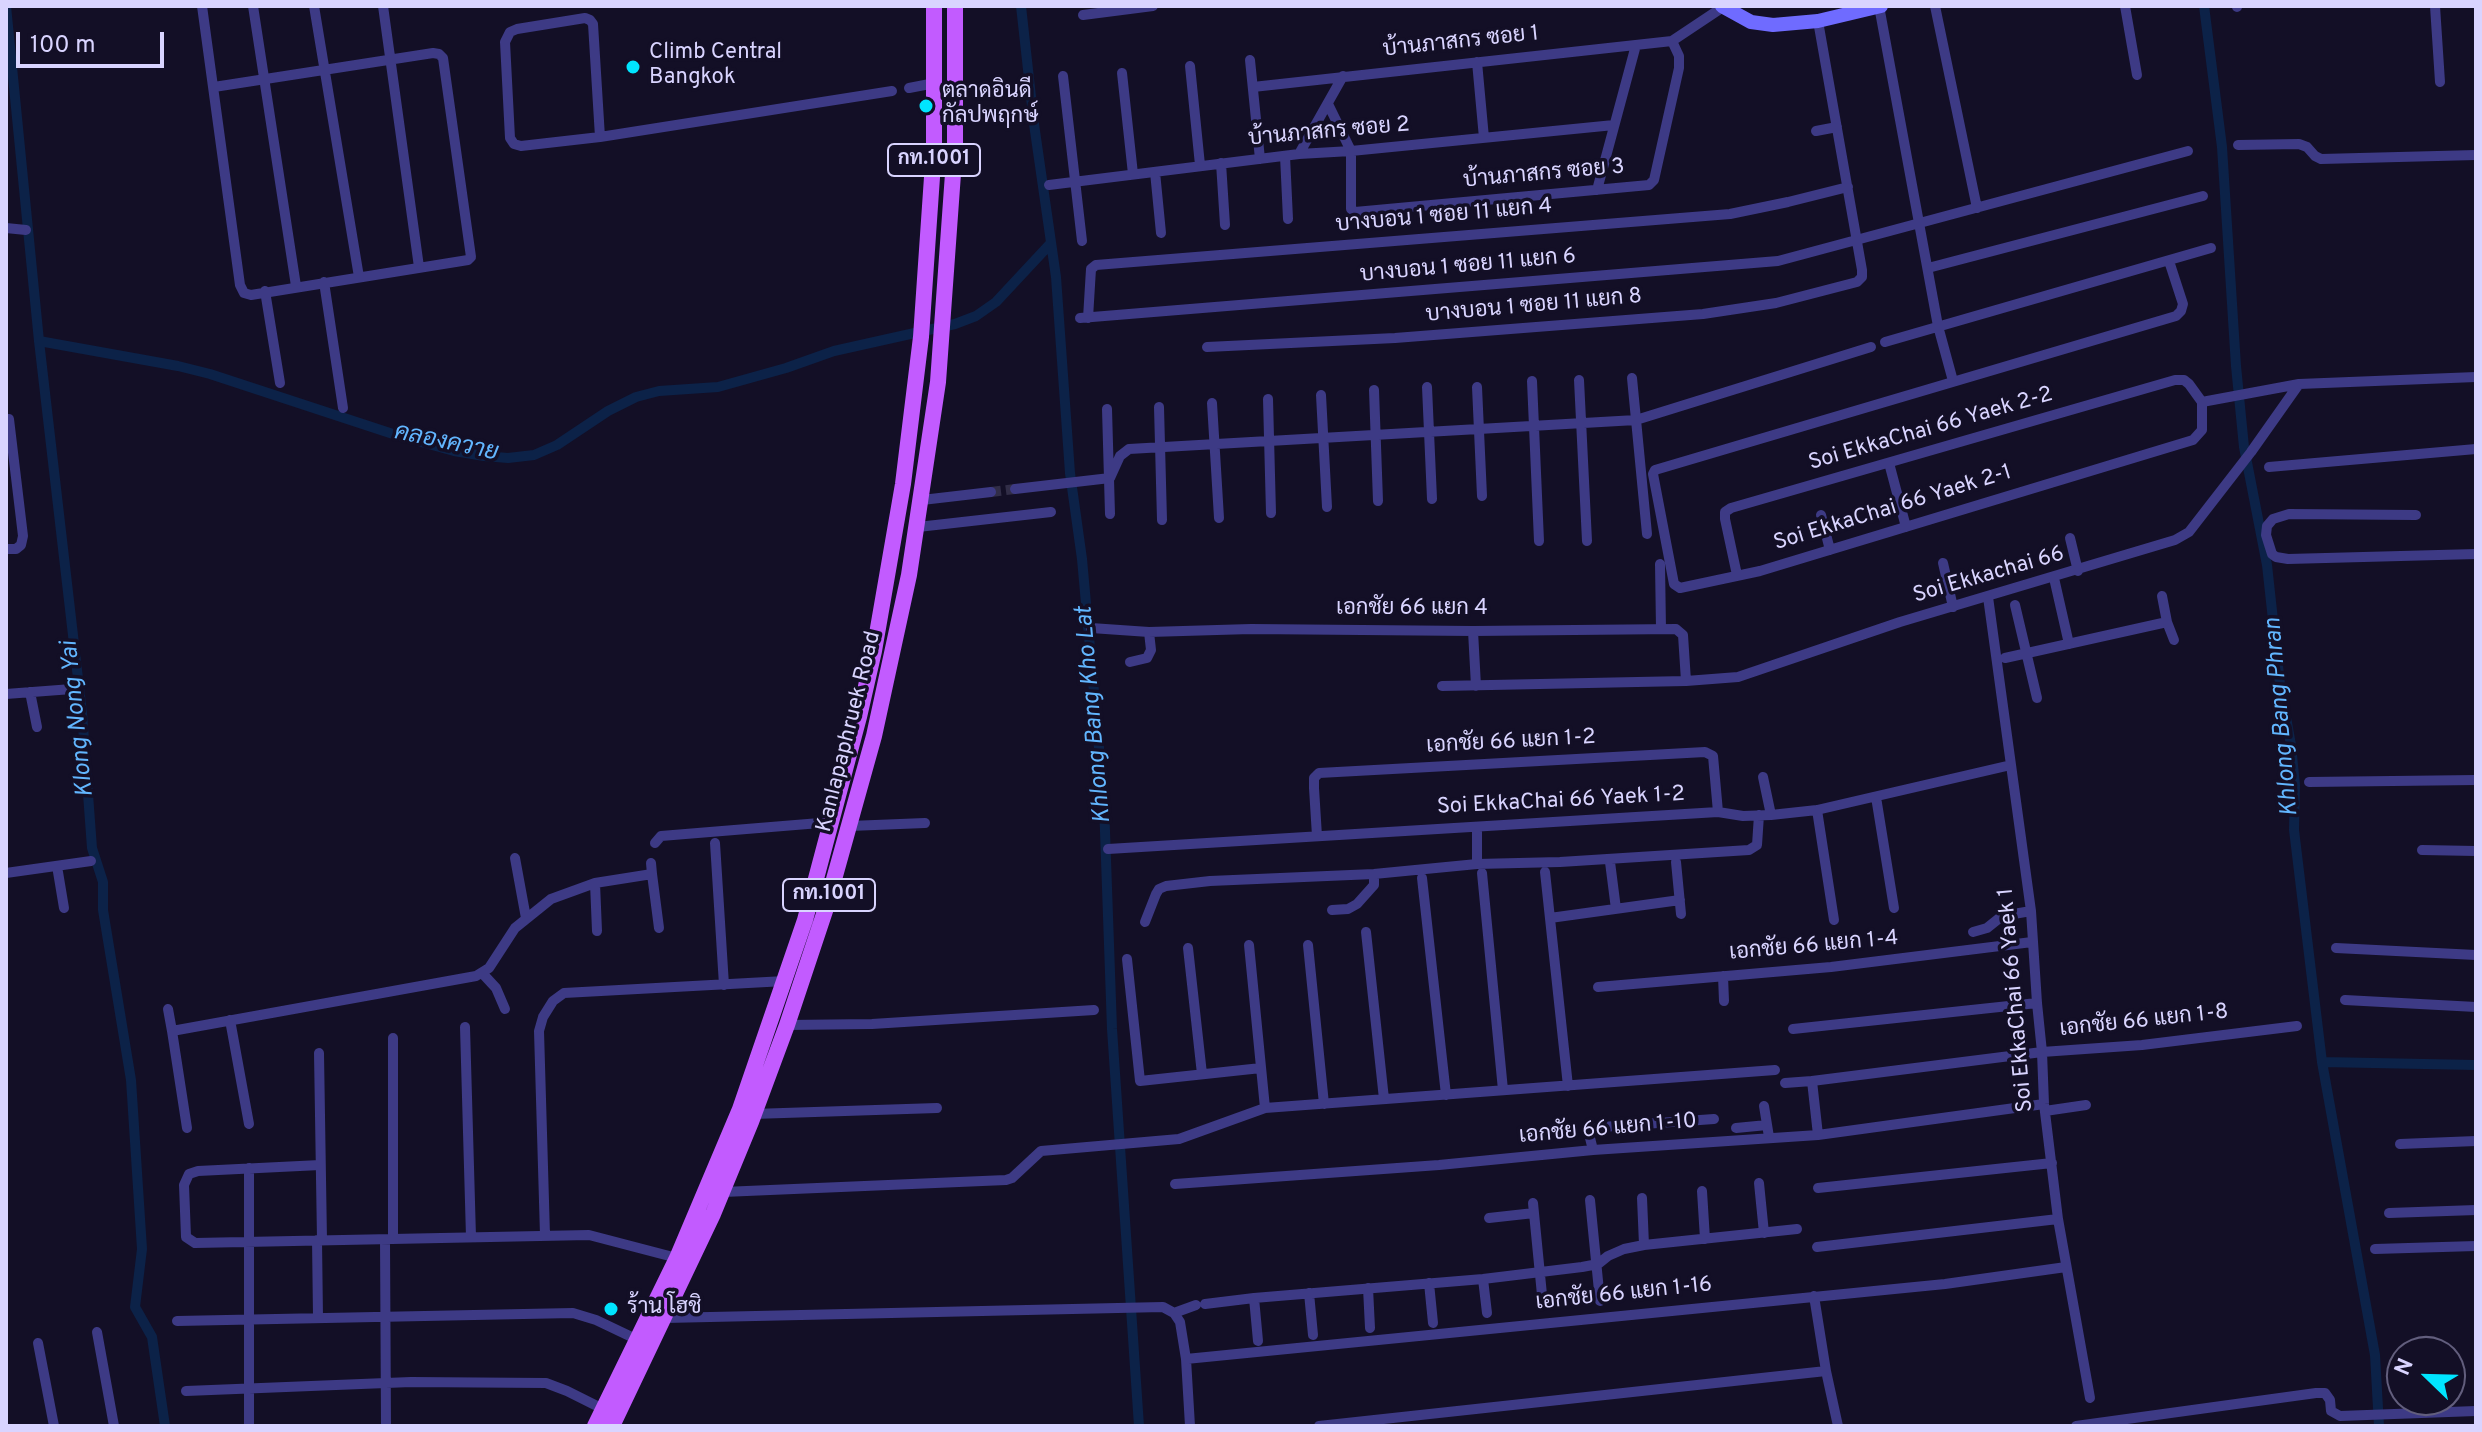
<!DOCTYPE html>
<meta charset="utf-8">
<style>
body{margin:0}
#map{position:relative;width:2482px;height:1432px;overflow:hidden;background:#130f26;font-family:Overpass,sans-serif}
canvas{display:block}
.frame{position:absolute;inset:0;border:8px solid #d9d4ff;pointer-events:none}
.north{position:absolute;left:2386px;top:1336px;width:80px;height:80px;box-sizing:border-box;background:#130f26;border:2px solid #625e7d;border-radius:50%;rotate:293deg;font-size:22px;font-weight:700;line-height:32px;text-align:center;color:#d9d4ff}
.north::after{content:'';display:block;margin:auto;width:28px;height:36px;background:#00e5ff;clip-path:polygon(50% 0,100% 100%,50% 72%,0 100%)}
.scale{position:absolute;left:16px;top:32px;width:148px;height:36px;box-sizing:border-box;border:4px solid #d9d4ff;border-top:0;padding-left:10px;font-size:24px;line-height:28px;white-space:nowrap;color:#d9d4ff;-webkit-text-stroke:6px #130f26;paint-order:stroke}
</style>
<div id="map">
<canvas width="2482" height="1432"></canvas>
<div class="frame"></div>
<div class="north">N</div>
<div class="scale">100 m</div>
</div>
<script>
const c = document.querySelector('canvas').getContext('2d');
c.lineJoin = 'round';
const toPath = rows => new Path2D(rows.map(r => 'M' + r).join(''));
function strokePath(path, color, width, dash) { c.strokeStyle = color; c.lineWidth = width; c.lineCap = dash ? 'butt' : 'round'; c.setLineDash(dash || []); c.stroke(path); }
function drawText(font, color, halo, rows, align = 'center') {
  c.font = font + ' Overpass,Sarabun,sans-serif'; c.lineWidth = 7; c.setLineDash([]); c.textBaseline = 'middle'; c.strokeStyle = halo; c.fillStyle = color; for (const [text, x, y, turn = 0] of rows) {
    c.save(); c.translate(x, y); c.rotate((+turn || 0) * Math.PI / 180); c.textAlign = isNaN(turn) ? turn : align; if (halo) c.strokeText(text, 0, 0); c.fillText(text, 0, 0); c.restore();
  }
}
strokePath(toPath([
 [6,6,39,341,82,713,92,848,103,882,103,910,131,1080,142,1249,135,1307,152,1337,165,1426],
 [1021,6,1034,124,1056,277,1070,473,1082,559,1104,803,1112,1029,1139,1426],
 [2204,6,2222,147,2236,366,2244,447,2267,565,2280,684,2291,745,2295,785,2294,830,2322,1062,2375,1355,2379,1426],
 [39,341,178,366,210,374,396,435,454,451,484,456,508,458,534,455,557,445,608,411,636,397,659,391,718,387,786,368,834,351,955,324,976,316,996,302,1051,243],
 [2322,1062,2476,1065]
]), '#0c2248', 10);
strokePath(toPath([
 [991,492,1015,489]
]), '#312d47', 10, [10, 5]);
strokePath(toPath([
 [202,6,240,285,244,293,251,295,468,260,471,257,443,58,439,54,433,53,214,87],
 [253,6,296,286],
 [314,6,359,277],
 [383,6,419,267],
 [1879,6,1938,326,1953,381],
 [1935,6,1977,208],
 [2125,6,2137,75],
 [2237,6,2237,7],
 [2435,6,2440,82],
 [1083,15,1153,6],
 [1250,60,1260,159],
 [1477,62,1484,138],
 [1190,66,1200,165],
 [1122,73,1133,174],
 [1063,76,1082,241],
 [1253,87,1672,41,1723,7],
 [909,88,935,83],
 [1328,104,1351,151,1351,209,1355,212,1649,185,1654,180,1679,68,1679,56,1672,41],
 [1816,131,1837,127],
 [600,137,593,24,590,20,585,18,517,29,510,32,505,42,510,138,514,144,521,146,600,137,892,91],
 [2238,145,2299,144,2307,147,2315,156,2321,159,2476,155],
 [1299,154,1343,76],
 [1285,156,1288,219],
 [1221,163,1225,225],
 [1155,172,1161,233],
 [1049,185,1299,154,1351,151,1614,125],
 [1597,190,1636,45],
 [6,228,26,230],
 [2169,261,2183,304,2181,311,2176,316,1655,470,1653,474,1674,584,1680,588,1760,571,2193,440,2202,430,2202,402],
 [1928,268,2203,196],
 [324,282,343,408],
 [265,291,280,383],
 [1080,318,1778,261,2188,151],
 [1088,318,1091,269,1096,265,1730,214,1788,202,1848,187],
 [1885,342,2211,248],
 [1207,347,1395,338,1703,314,1776,303,1857,282,1862,277,1862,270,1818,21],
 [1632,378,1647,534],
 [1579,380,1587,541],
 [1532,381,1539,541],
 [1427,387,1432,499],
 [1477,387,1482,496],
 [1374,390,1378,501],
 [1321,395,1327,507],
 [1268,399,1271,513],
 [2202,402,2299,384],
 [1212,403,1219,518],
 [1159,407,1162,520],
 [1107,409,1110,514],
 [1889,463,1906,527],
 [2269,467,2476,449],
 [1015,489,1110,478,1120,456,1129,449,1636,420,1871,347],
 [922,500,991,492],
 [1821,515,1830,550],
 [2416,515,2289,514,2273,519,2267,526,2266,535,2272,554,2276,557,2288,559,2476,554],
 [918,527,1051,512],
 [2070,538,2078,571],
 [6,549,16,549,21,545,23,536,9,419],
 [1943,563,1953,607],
 [1660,564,1661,629],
 [1737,575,1725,519,1725,512,1731,508,2175,380,2184,380,2189,384,2202,402],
 [2054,578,2069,644],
 [2162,596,2167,622,2174,640],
 [1988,597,2031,911,2037,1003,2042,1052,2044,1104,2058,1219,2090,1398],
 [2015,605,2037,698],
 [1091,628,1149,632,1251,629,1473,631,1676,629,1683,635,1686,681],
 [1473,631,1476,686],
 [2005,658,2167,622],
 [1130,662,1147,658,1151,650,1149,632],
 [1442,686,1686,681,1738,677,1900,622,2175,540,2189,532,2251,452,2299,384,2476,377],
 [30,692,37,727],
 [6,694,72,689],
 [1763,777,1771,815],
 [2309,782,2476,780],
 [1876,797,1894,908],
 [1817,810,1834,920],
 [850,826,925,823],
 [1317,836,1314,788,1314,778,1319,773,1705,752,1713,756,1718,812],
 [655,843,661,836,832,822],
 [715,843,724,985],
 [1108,849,1718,812,1743,816,1771,815,1817,810,2011,765],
 [2422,850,2476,851],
 [515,858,526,918],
 [1610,862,1616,909],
 [1676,862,1681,914],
 [1477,864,1477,827],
 [57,866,64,908],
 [1545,872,1568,1086],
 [6,873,91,861],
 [1482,873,1503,1090],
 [652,874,659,928],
 [1422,878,1446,1095],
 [595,883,597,931],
 [1332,910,1348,909,1357,904,1374,885,1374,874],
 [1550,918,1680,900],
 [1145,922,1156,894,1159,889,1166,886,1210,881,1374,874,1477,864,1560,862,1749,850,1757,845,1759,815],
 [1366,932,1384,1099],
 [1973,932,1987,928,2002,916,2031,911],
 [1249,945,1265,1108],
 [1308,945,1324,1104],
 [1188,948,1202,1074],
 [2336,948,2476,955],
 [1127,959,1140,1081,1261,1068],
 [483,974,496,988,505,1009],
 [1723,976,1724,1001],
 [1598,987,1831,967,2032,942],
 [2345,1000,2476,1007],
 [168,1009,172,1031],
 [230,1020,249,1124],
 [787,1025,872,1024,1094,1010],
 [465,1027,471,1237],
 [1793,1029,2037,1003],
 [319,1053,322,1240],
 [1785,1083,1812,1081],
 [1764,1106,1769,1137],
 [2045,1111,2086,1105],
 [753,1114,937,1108],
 [187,1128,172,1031,476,976,489,968,515,928,551,899,595,883,652,874,651,863],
 [1736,1128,1767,1125],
 [1818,1135,1812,1081,2042,1052,2142,1045,2297,1026],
 [2400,1144,2476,1141],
 [1593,1150,1589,1134,1593,1129,1602,1127,1714,1119],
 [320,1165,198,1171,189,1174,184,1185,186,1237,195,1243,589,1235,677,1258],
 [249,1168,249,1426],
 [1759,1183,1764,1233],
 [1175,1184,1439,1165,1593,1150,1818,1135,2044,1104],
 [1818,1188,2052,1163],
 [1702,1191,1705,1239],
 [723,1192,1006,1180,1012,1178,1041,1151,1179,1139,1265,1108,1775,1070],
 [1642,1198,1644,1245],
 [1590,1200,1600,1301],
 [1533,1203,1543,1305],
 [2389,1213,2476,1210],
 [1489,1218,1534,1213],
 [545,1235,539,1031,543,1017,553,1001,564,993,785,981],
 [393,1239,393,1038],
 [317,1240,318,1317],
 [385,1240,386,1426],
 [1817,1247,2058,1219],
 [2375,1249,2476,1246],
 [1483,1279,1487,1313],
 [1429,1283,1433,1323],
 [1368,1288,1370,1328],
 [1309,1293,1313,1335],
 [1814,1296,1826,1371,1838,1426],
 [1254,1298,1258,1341],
 [1205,1304,1254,1298,1483,1279,1582,1267,1598,1264,1608,1256,1624,1249,1644,1245,1797,1229],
 [1174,1313,1196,1305],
 [665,1318,1163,1307,1174,1313,1180,1322,1186,1359,1190,1426],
 [177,1321,573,1313,596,1320,638,1340],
 [97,1332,114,1426],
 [38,1343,54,1426],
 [1186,1359,1945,1284,2066,1267],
 [186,1391,411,1382,546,1383,567,1391,603,1409],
 [1319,1426,1826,1371],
 [2076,1426,2316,1393,2325,1393,2330,1400,2331,1411,2340,1416,2476,1411]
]), '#3d3a85', 10);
strokePath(toPath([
 [1722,6,1751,22,1773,25,1818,21,1881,6]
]), '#6f6bff', 14);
strokePath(toPath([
 [595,1426,677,1258,740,1109,805,920,859,717,874,651,903,484,921,337,934,148,934,6],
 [612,1426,713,1214,751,1122,787,1025,826,908,874,736,909,575,938,382,955,146,955,6]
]), '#c25bff', 16);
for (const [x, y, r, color] of [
 [633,67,8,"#00e5ff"],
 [926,106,8,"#00e5ff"],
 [611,1309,8,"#00e5ff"]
]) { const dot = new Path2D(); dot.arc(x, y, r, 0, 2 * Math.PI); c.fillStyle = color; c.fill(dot); strokePath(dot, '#130f26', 3); }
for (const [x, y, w] of [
 [934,160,92],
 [829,895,92]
]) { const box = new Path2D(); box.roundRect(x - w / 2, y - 16, w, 32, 6); c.fillStyle = '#130f26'; c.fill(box); strokePath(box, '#d9d4ff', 2); }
drawText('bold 20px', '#d9d4ff', null, [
 ["กท.1001",934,160],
 ["กท.1001",829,895]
]);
drawText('22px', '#d9d4ff', '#130f26', [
 ["บ้านภาสกร ซอย 1",1461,43,-6],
 ["บ้านภาสกร ซอย 2",1329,133,-5],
 ["บ้านภาสกร ซอย 3",1544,175,-5],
 ["บางบอน 1 ซอย 11 แยก 4",1444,217,-5],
 ["บางบอน 1 ซอย 11 แยก 6",1468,267,-5],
 ["บางบอน 1 ซอย 11 แยก 8",1534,307,-5],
 ["Soi EkkaChai 66 Yaek 2-2",1931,430,-16],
 ["Soi EkkaChai 66 Yaek 2-1",1893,509,-17],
 ["Soi Ekkachai 66",1989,576,-16],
 ["เอกชัย 66 แยก 4",1412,610],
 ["Kanlapaphruek Road",850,732,-76],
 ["เอกชัย 66 แยก 1-2",1511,743,-3],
 ["Soi EkkaChai 66 Yaek 1-2",1561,802,-3],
 ["เอกชัย 66 แยก 1-4",1814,947,-5],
 ["Soi EkkaChai 66 Yaek 1",2017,1000,-95],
 ["เอกชัย 66 แยก 1-8",2144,1022,-6],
 ["เอกชัย 66 แยก 1-10",1608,1130,-5],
 ["เอกชัย 66 แยก 1-16",1624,1295,-6]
]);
drawText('22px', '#d9d4ff', '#130f26', [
 ["Climb Central",649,54],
 ["Bangkok",649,79],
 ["ตลาดอินดี",942,93],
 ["กัลปพฤกษ์",942,118],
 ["ร้าน โฮชิ",627,1309]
], 'left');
drawText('italic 24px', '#62b6ff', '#130f26', [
 ["คลองควาย",446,444,12],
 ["Khlong Bang Kho Lat",1095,715,-95],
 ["Khlong Bang Phran",2283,717,-95],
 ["Klong Nong Yai",79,719,-96]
]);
</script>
